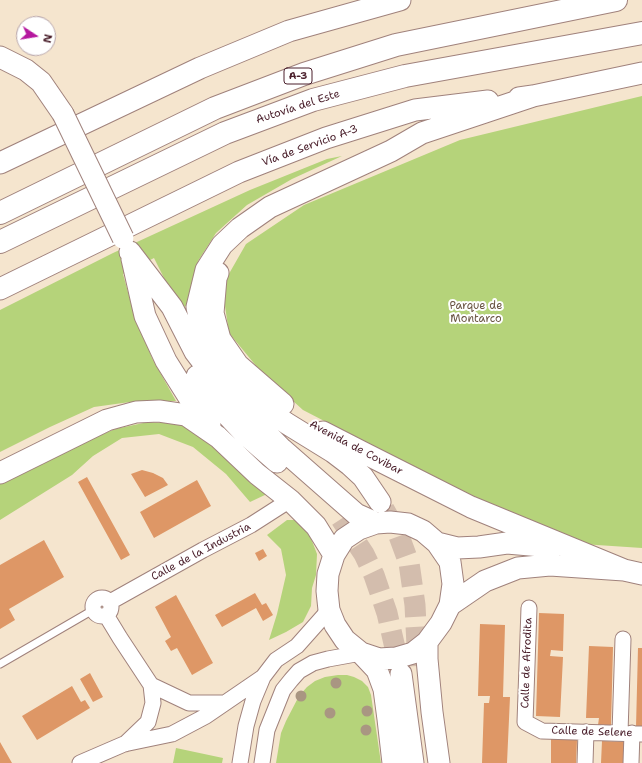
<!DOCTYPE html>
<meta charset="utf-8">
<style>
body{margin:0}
#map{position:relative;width:642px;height:763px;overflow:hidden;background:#f5e5ce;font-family:"Shantell Sans",sans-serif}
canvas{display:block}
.north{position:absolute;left:16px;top:16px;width:40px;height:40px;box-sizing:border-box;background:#fff;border:1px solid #b7a5aa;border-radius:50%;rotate:102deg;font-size:11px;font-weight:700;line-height:16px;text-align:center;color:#4a1f2b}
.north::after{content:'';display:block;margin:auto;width:14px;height:18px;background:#b5179e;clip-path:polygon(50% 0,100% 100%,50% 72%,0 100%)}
</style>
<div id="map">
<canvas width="642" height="763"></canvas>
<div class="north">N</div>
</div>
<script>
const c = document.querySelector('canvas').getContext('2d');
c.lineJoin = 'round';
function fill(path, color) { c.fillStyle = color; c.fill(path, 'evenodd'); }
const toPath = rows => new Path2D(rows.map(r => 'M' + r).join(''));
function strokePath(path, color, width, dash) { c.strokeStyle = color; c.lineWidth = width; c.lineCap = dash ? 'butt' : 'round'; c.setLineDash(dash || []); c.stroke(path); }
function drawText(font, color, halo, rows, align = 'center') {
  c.font = font + ' "Shantell Sans",sans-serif'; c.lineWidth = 4; c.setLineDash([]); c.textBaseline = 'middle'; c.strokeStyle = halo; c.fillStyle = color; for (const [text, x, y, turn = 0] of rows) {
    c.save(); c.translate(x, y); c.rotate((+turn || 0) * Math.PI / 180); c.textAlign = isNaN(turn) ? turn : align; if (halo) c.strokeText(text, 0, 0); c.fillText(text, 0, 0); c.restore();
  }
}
fill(toPath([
 [642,96,642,548,582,544,475,499,303,410,262,373,229,333,222,286,246,244,304,205,460,140],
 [342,156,292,179,247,205,216,233,198,261,190,303,180,310,154,258,123,274,133,310,152,358,176,401,156,401,130,402,94,407,50,427,0,452,0,310,113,253,250,190,327,159],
 [148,422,182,424,204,439,267,494,250,502,226,474,193,447,159,434,122,438,93,456,72,475,0,520,0,484,73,447,115,429],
 [287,520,297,520,309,533,317,554,316,575,312,588,311,606,303,622,286,632,269,640,277,614,286,575,281,549,267,535],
 [338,675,347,675,354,677,362,681,368,687,371,695,381,763,276,763,281,733,286,721,299,696,307,687,315,681,325,677],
 [176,748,223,758,222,763,173,763]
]), '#b5d37a');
fill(toPath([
 [142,470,153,473,163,478,168,485,145,497,131,474],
 [87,477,130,555,121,560,78,482],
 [197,480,211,506,154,538,140,512],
 [44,540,64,577,9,609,15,620,0,629,0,565],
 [263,549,267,556,259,561,255,553],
 [255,593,262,605,266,603,273,615,263,621,256,608,222,627,215,615],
 [176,595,213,663,192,675,177,648,171,651,165,641,171,637,155,607],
 [539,613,564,614,563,651,551,650,550,656,563,657,560,717,536,716],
 [480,624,505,625,503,697,510,697,507,763,482,763,484,703,489,703,490,696,478,696],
 [589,646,613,647,611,725,598,725,599,718,586,718],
 [638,648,642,648,642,728,636,727],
 [90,673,103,697,93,702,80,679],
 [72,686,81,702,85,700,90,708,37,740,22,716],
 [551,735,558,739,577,740,576,763,551,763],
 [602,741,628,742,627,763,601,763],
 [0,742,12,763,0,763]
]), '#de9766');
strokePath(toPath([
 [384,509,399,536,409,563,415,605,418,666],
 [341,519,364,554,374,575,387,613,401,674]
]), '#d3bdad', 21, [21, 10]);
const lane = toPath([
 [0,664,93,610]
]);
const street = toPath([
 '93 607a9 9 0 1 1 18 0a9 9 0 1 1-18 0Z',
 [110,602,203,550,251,525,290,500],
 [529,608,525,722,542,731,642,734],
 [106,615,120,638,151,685,153,703,148,722,125,744],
 [151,685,189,703,225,703],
 [620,733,623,639],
 [80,763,124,744,172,734,206,716,263,677],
 [240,763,246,726,253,701,263,677,276,660,297,646,329,610],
 [262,763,267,730,283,690,291,680,299,671,313,663,328,659,361,653],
 [585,763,586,732],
 [631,763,632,733]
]);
const secondary = toPath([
 [0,57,26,70,41,82,63,114],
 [519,98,533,96,642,73],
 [0,163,200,68,289,31,400,0],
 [130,252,172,307,195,352,224,390,282,449,356,514,376,523],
 [132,259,145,316,166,361,188,396,210,426],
 [218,273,216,278,213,313,220,339,238,365,283,404],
 [0,289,239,172,326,138,415,110,488,101],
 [197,376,214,401,245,434,277,462],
 [323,432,364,453,471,507,624,570],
 [0,473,107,420,136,412,159,411,186,415,218,437,257,474,290,500,316,526,334,555],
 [380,502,363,477,350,465,333,452,286,423,246,392,217,363,203,336,197,307,206,270,222,245,240,228,270,207,391,151,422,133,533,96],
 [390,522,408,524,423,531,437,543,450,562,453,584,450,605,441,623,427,642,413,653,396,658,379,659,361,653,345,640,335,625,329,610,327,591,328,574,334,555,344,539,359,529,376,523,390,522],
 [437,543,457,548,479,547,507,543,553,547],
 [450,605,485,581,518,568,550,565,624,570,642,574],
 [427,642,427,659,432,712,439,763],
 [361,653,377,670,384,689,388,719,393,763],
 [401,674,413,763]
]);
const highway = toPath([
 [0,213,215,108,304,74,396,45,616,0],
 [0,242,225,133,313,100,405,76,642,33]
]);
strokePath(lane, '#a0827c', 9);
strokePath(street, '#a0827c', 17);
strokePath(secondary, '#a0827c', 23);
strokePath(highway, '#a0827c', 24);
strokePath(lane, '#fff', 7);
strokePath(street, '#fff', 15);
strokePath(secondary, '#fff', 21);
strokePath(highway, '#fff', 22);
const secondaryBridge = toPath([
 [63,114,123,238]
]);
strokePath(secondaryBridge, '#a0827c', 23, []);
strokePath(secondaryBridge, '#fff', 21);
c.fillStyle = '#a99682';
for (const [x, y] of [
 [336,683],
 [301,696],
 [367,711],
 [330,713],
 [366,730]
]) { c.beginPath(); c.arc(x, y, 5.5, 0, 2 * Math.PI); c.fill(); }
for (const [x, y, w] of [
 [298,76,28]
]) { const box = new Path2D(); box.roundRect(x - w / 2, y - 8, w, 16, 3); c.fillStyle = '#fff'; c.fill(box); strokePath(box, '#4a1f2b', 1); }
drawText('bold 10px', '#4a1f2b', null, [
 ["A-3",298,76]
]);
drawText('11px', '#4a1f2b', '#fff', [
 ["Autovía del Este",298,107,-18],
 ["Vía de Servicio A-3",310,146,-20],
 ["Avenida de Covibar",356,448,28],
 ["Calle de la Industria",201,552,-28],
 ["Calle de Afrodita",527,663,-88],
 ["Calle de Selene",592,732,2]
]);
drawText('11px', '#6a5543', '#fff', [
 ["Parque de",476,306],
 ["Montarco",476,319]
]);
</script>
